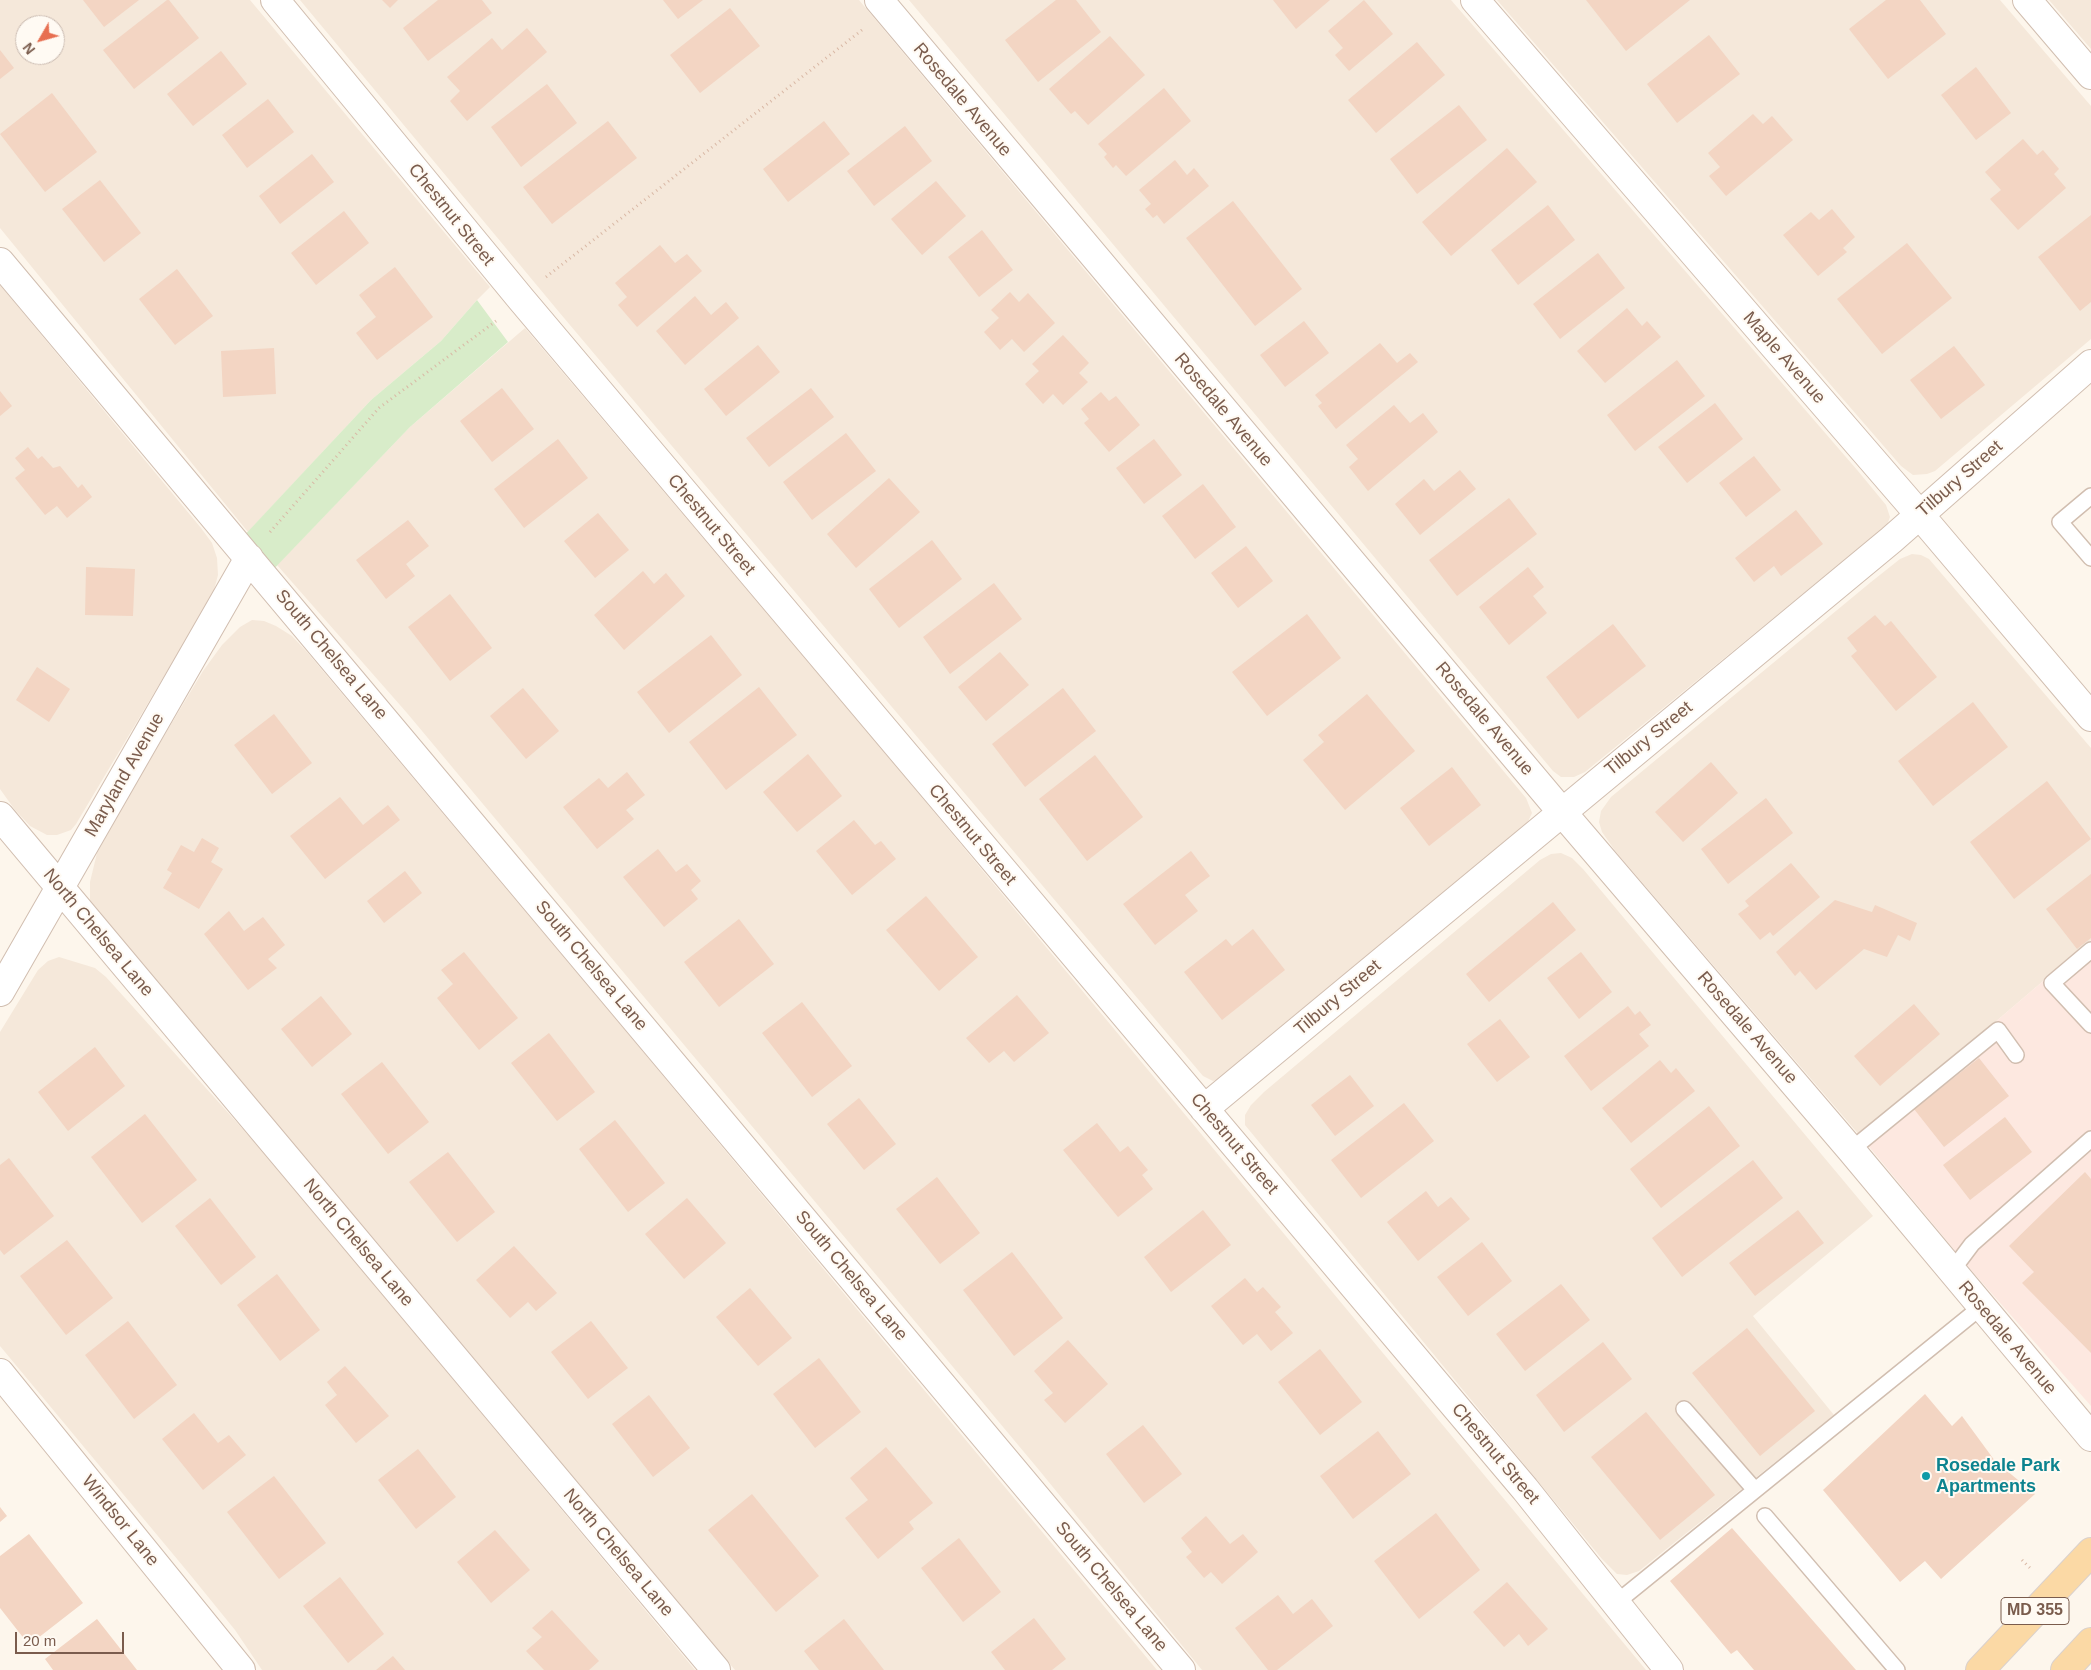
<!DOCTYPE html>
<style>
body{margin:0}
#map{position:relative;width:2091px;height:1670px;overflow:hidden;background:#fdf6ec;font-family:Arial,sans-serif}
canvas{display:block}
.north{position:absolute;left:15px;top:15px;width:50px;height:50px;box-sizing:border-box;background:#fffaf3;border:1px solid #cabbb1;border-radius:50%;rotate:232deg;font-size:14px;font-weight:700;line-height:20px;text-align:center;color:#7a5c4d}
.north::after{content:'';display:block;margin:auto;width:18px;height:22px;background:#e76f51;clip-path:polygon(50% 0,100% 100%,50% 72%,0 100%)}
.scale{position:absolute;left:15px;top:1632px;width:109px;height:22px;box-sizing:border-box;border:2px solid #7a5c4d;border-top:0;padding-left:6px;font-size:15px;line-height:18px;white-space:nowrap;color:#7a5c4d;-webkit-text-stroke:4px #fffaf3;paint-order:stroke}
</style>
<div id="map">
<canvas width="2091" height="1670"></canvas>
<div class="north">N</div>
<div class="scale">20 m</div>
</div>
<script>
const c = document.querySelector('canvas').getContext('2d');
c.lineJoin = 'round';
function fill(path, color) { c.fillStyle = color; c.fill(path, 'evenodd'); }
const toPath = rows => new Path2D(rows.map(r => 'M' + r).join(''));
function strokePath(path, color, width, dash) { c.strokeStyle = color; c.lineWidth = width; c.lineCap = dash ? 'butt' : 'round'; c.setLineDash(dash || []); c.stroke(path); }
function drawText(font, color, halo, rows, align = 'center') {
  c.font = font + ' Arial,sans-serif'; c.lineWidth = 4; c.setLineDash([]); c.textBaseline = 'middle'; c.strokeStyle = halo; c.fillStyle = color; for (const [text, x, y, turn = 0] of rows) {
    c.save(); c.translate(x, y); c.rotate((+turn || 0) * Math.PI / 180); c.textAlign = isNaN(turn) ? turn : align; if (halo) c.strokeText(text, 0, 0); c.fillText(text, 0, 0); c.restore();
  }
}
fill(toPath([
 [0,0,250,0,490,287,477,300,441,341,371,400,248,532,0,228],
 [25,25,55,25,55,55,25,55],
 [300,0,859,0,1526,798,1532,813,1525,828,1229,1077,1213,1081,1203,1076,559,312],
 [909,0,1451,0,1858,471,1886,505,1890,517,1887,525,1585,772,1574,777,1561,777,1553,771],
 [1497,0,2000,0,2091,106,2091,339,1935,471,1927,474,1913,475,1901,466],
 [2049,0,2091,0,2091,49],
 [0,285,201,528,212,543,217,558,218,575,213,594,76,824,71,830,57,835,47,835,30,826,15,810,0,789],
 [525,328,890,759,1646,1670,1202,1670,1039,1470,407,713,277,565,410,427],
 [1912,554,1921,555,1929,559,2091,748,2091,940,1861,1137,1616,852,1602,832,1599,822,1601,811,1611,797,1871,582,1900,559],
 [252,620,264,621,276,626,292,636,307,652,624,1029,1157,1670,735,1670,375,1240,108,932,90,904,90,882,97,853,134,786,203,671,222,645,240,627],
 [1561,853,1572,858,1583,869,1873,1216,1753,1316,1834,1415,1639,1571,1627,1575,1617,1574,1602,1559,1245,1125,1245,1115,1251,1105,1264,1092,1540,860,1551,854],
 [59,957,95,968,106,977,143,1018,267,1156,695,1670,262,1670,235,1630,192,1577,0,1346,0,1032,38,970,48,961]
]), '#f5e8da');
fill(toPath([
 [2091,940,2091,1406,1971,1270,1861,1137]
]), '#fde8e0');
fill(toPath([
 [477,300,508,342,410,427,269,574,240,540,371,400,441,341]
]), '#d8ecc9');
fill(toPath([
 [83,0,139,0,104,27],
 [167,0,169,0,199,38,134,89,103,50],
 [382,0,398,0,390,8],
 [438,0,482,0,492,13,428,61,403,28],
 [663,0,703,0,678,19],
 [1056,0,1076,0,1101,32,1038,82,1005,40],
 [1273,0,1330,0,1296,29],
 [1364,0,1393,34,1349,71,1335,55,1343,48,1328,31],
 [1586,0,1690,0,1626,51],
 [1886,0,1920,0,1946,34,1888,79,1849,29],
 [730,8,760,46,700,93,670,55],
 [527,28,547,52,467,121,450,101,460,91,447,77,492,38,502,50],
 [1709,35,1740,74,1677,123,1647,84],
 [1110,36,1145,75,1088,125,1075,111,1071,114,1049,89],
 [1417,42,1445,75,1376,133,1348,100],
 [0,50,14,68,0,79],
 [221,51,247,84,193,126,167,94],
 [1976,67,2011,113,1976,140,1941,95],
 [547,84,577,123,521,167,491,127],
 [1164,88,1191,121,1126,176,1116,165,1113,168,1104,157,1107,154,1098,144],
 [52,93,97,152,45,192,0,134],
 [268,99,294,132,247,168,222,135],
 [1459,105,1487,140,1417,194,1390,159],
 [1753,114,1763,124,1772,116,1793,140,1726,196,1709,176,1720,167,1708,153],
 [608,121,637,158,552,224,523,187],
 [824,121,850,154,788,202,763,169],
 [905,126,932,161,874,206,847,171],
 [2023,139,2037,155,2043,150,2059,169,2054,174,2066,188,2018,230,1990,199,2001,190,1985,172],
 [1507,148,1537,182,1451,256,1422,222],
 [312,154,334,182,280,224,259,196],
 [1175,160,1187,175,1194,168,1209,186,1164,224,1157,215,1153,218,1145,209,1151,204,1139,190],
 [100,180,141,233,104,262,62,209],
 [936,181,966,216,922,255,891,219],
 [1233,201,1302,289,1255,326,1186,238],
 [1548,205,1575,240,1518,285,1491,250],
 [1832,209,1855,237,1843,248,1847,252,1818,276,1783,235,1811,212,1819,220],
 [344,211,369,243,316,285,291,253],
 [2091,215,2091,302,2080,311,2038,257],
 [982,230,1013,270,979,297,948,257],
 [1907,243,1952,298,1882,354,1837,299],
 [660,245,675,263,687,254,702,271,637,327,618,305,627,297,615,283],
 [1598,253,1625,288,1560,339,1533,304],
 [395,267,433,317,377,360,356,333,376,317,359,295],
 [177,269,213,316,175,345,139,299],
 [1010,292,1019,302,1028,293,1055,323,1024,352,1012,339,1000,350,984,332,999,318,991,310],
 [695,296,711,315,726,302,739,318,685,365,656,331],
 [1627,308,1642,326,1647,321,1661,337,1605,383,1577,351],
 [1304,321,1329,353,1285,387,1260,355],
 [1063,335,1089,363,1079,373,1088,382,1063,405,1053,394,1043,404,1025,384,1039,371,1032,364],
 [1380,343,1397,363,1410,353,1418,362,1336,429,1318,406,1322,403,1315,395],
 [758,345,780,372,726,416,704,389],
 [1954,346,1985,385,1941,419,1910,380],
 [274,348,276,394,223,397,221,351],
 [1677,360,1705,396,1635,451,1607,415],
 [502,388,534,429,492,462,460,421],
 [811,388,834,417,769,467,746,438],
 [0,391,12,406,0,416],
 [1101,392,1109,401,1116,396,1140,425,1109,452,1084,423,1089,419,1081,409],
 [1715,403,1743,439,1687,483,1658,447],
 [1394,405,1410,423,1423,413,1438,432,1368,491,1349,467,1358,459,1346,445],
 [846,433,876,471,812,520,783,482],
 [558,439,588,478,524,528,494,489],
 [1154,439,1182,475,1144,504,1116,468],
 [28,447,38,459,42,456,53,468,60,466,78,488,82,484,92,497,67,518,57,506,45,515,15,478,25,470,15,458],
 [1754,456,1781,490,1746,517,1719,483],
 [1460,470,1476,489,1420,535,1395,504,1424,479,1434,491],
 [889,478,920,512,856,568,827,534],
 [1203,484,1236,527,1195,559,1162,516],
 [1509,498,1537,534,1457,596,1429,560],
 [1796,510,1823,544,1781,576,1774,566,1754,582,1735,558],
 [598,513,629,550,595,578,564,541],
 [408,520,429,546,406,564,415,576,386,599,356,560],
 [932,540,962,579,899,628,869,589],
 [1246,546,1273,581,1238,608,1211,573],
 [86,567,135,569,133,616,85,615],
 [1528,567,1544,587,1533,596,1547,613,1509,645,1479,607],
 [643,571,654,584,666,573,685,596,624,650,594,615],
 [994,583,1022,619,950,674,923,637],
 [450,594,492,648,450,681,408,627],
 [1307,614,1341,658,1267,716,1232,672],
 [1875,615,1885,626,1891,621,1937,677,1896,711,1851,656,1857,651,1847,638],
 [1613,624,1646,666,1578,719,1546,677],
 [711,635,742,675,669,733,637,692],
 [1000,652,1029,685,986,721,958,687],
 [37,667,70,689,49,722,16,700],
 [759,687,797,735,726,790,689,742],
 [523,688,559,731,526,759,490,716],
 [1063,688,1096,731,1025,787,992,744],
 [1367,694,1415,751,1345,810,1303,760,1324,742,1318,735],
 [1973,702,2008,747,1933,806,1898,761],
 [274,714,312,763,272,794,234,745],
 [808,754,842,796,797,832,763,792],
 [1095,755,1143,817,1087,861,1039,799],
 [1711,762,1738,793,1683,842,1655,812],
 [1452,767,1481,805,1429,846,1400,808],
 [627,772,645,795,626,810,634,819,597,849,563,807,599,778,608,788],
 [2047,781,2091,839,2014,899,1970,842],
 [340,797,363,825,388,805,400,820,325,879,290,836],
 [1766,798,1793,833,1728,884,1701,849],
 [854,820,875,845,881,841,896,859,852,895,816,851],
 [202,838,219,848,211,862,223,869,199,909,163,888,172,873,167,870,181,845,194,852],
 [658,849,676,872,687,864,701,881,691,890,698,899,664,927,623,877],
 [1191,851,1210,876,1185,895,1198,911,1155,945,1123,904],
 [1791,863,1820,897,1773,936,1770,932,1760,940,1738,914,1749,906,1745,901],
 [405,871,422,893,384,923,367,901],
 [2091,874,2091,938,2077,949,2046,909],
 [926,896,978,957,939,991,886,930],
 [1835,900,1872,912,1875,905,1917,923,1910,941,1898,935,1887,957,1864,949,1816,990,1800,971,1795,976,1776,952],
 [1553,902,1576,930,1489,1002,1466,974],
 [229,911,244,931,263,917,285,945,268,959,277,968,248,990,204,934],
 [739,919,774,964,719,1007,684,962],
 [1253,929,1285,970,1222,1020,1184,972,1226,939,1232,946],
 [464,952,518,1018,479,1050,437,998,453,984,441,970],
 [1581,952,1612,992,1579,1019,1547,978],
 [1017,995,1049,1033,1014,1062,1004,1051,989,1063,966,1038],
 [321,996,352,1034,312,1067,281,1029],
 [802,1002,852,1066,812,1097,762,1033],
 [1914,1004,1940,1034,1880,1086,1854,1056],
 [1628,1006,1635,1015,1640,1011,1651,1025,1639,1034,1649,1046,1591,1091,1564,1056],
 [1500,1019,1530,1057,1497,1082,1467,1044],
 [549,1033,595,1092,557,1121,511,1063],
 [95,1047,125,1086,68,1131,38,1092],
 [1979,1058,2009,1096,1944,1147,1914,1109],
 [1660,1060,1671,1073,1676,1068,1695,1091,1631,1143,1602,1108],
 [382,1062,429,1122,388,1154,341,1094],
 [1350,1075,1374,1106,1335,1136,1311,1105],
 [859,1098,896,1144,864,1170,827,1124],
 [1404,1103,1434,1141,1361,1198,1331,1160],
 [1709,1106,1740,1146,1661,1208,1630,1169],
 [145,1114,197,1180,142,1223,91,1157],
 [2005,1117,2032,1152,1970,1200,1943,1165],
 [615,1120,665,1183,628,1212,579,1149],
 [1097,1123,1120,1152,1128,1146,1148,1170,1142,1175,1153,1189,1118,1217,1063,1150],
 [448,1152,495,1212,457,1242,409,1182],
 [9,1158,54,1216,4,1255,0,1250,0,1165],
 [1753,1160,1783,1198,1682,1277,1652,1238],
 [2085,1172,2091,1179,2091,1353,2022,1283,2034,1272,2009,1246],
 [937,1177,980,1233,940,1264,896,1209],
 [1426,1191,1438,1207,1451,1197,1470,1219,1418,1261,1387,1222],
 [210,1198,256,1257,221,1285,175,1226],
 [687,1198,726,1243,684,1279,645,1234],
 [1203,1210,1231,1245,1171,1292,1144,1257],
 [1798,1210,1824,1243,1755,1296,1729,1263],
 [67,1240,113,1298,66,1335,20,1276],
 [1482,1242,1512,1281,1468,1316,1437,1277],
 [514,1246,557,1293,536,1311,528,1302,510,1318,476,1280],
 [1012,1252,1063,1318,1014,1356,963,1290],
 [277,1274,320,1330,280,1361,237,1305],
 [1245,1278,1257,1292,1263,1287,1281,1307,1275,1312,1293,1333,1271,1351,1257,1334,1243,1345,1211,1306],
 [1561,1284,1590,1320,1525,1371,1496,1334],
 [750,1288,792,1338,758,1366,716,1317],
 [128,1321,177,1385,134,1419,85,1355],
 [591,1321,628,1368,588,1399,551,1352],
 [1747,1328,1815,1411,1760,1456,1692,1373],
 [1068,1340,1108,1384,1065,1423,1044,1400,1053,1393,1034,1371],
 [1603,1342,1632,1379,1564,1432,1536,1395],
 [1320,1349,1362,1402,1320,1435,1278,1382],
 [819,1358,861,1412,815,1448,773,1394],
 [345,1366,389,1416,356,1443,325,1405,337,1395,327,1382],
 [1925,1394,1952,1426,1962,1416,1995,1461,2035,1494,1941,1579,1925,1561,1900,1582,1823,1490],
 [649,1395,690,1448,653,1477,612,1424],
 [1646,1412,1715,1495,1660,1540,1591,1457],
 [194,1413,218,1443,229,1435,246,1455,203,1490,162,1439],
 [1143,1425,1182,1474,1144,1503,1106,1454],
 [1378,1431,1411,1474,1353,1519,1320,1476],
 [886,1447,933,1503,909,1522,914,1529,878,1559,845,1518,868,1500,850,1478],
 [418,1449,456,1497,416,1529,378,1480],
 [274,1476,326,1543,279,1579,227,1512],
 [752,1494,819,1576,776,1612,708,1530],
 [0,1507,7,1516,0,1522],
 [1436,1513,1480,1570,1419,1619,1374,1561],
 [1206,1516,1230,1544,1243,1534,1258,1552,1222,1584,1211,1572,1204,1578,1186,1557,1192,1552,1181,1538],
 [1732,1528,1856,1670,1754,1670,1737,1650,1731,1654,1670,1581],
 [495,1530,530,1570,491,1603,457,1562],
 [29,1534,83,1603,29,1645,0,1608,0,1556],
 [959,1538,1001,1592,963,1622,921,1568],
 [340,1577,384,1634,348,1663,303,1606],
 [1507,1582,1548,1629,1528,1646,1519,1634,1504,1647,1473,1612],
 [1278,1595,1293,1614,1312,1599,1333,1626,1277,1670,1268,1670,1235,1628],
 [552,1610,599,1661,589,1670,544,1670,526,1651,542,1637,532,1628],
 [1034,1618,1066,1659,1052,1670,1005,1670,991,1652],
 [97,1619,137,1670,53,1670,45,1659],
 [844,1619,884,1670,819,1670,804,1651],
 [393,1656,405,1670,376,1670]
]), '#f3d5c3');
const service = toPath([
 [2091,496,2060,522,2091,558],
 [2091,950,2052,983,2091,1025],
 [1851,1150,1998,1030,2016,1055],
 [1951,1272,1972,1244,2091,1139],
 [1684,1409,1755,1490],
 [1765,1516,1897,1670],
 [1616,1603,1981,1307]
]);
const minor = toPath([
 [275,0,521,299,1525,1489,1669,1670],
 [879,0,1561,811,1851,1150,2091,1437],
 [1475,0,1919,514,2091,717],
 [2027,0,2091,75],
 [0,262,1181,1670],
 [0,816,716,1670],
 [0,992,249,558],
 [1204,1109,1891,540,2091,364],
 [0,1373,241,1670]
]);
const primary = toPath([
 [1980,1670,2091,1552],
 [2065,1670,2091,1642]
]);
strokePath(service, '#d1beb0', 18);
strokePath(minor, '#d1beb0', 30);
strokePath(primary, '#dad1cd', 30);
strokePath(toPath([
 [546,277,862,30],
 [270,532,379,408,496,321],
 [2022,1560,2030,1568]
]), '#d9b8a5', 3, [1, 4]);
strokePath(service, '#fff', 15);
strokePath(minor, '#fff', 28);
strokePath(primary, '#fbd9a5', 28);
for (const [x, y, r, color] of [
 [1926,1476,5,"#0f9aa8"]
]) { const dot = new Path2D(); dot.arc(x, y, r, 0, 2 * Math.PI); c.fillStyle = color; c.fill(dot); strokePath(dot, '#fffaf3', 2); }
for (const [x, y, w] of [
 [2035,1611,68]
]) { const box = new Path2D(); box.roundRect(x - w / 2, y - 13.5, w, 27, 4); c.fillStyle = '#fffaf3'; c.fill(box); strokePath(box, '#7a5c4d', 1); }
drawText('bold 16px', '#7a5c4d', null, [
 ["MD 355",2035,1611]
]);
drawText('18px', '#7a5c4d', '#fffaf3', [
 ["Rosedale Avenue",962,100,50],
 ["Chestnut Street",451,215,51],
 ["Maple Avenue",1784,358,49],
 ["Rosedale Avenue",1223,410,50],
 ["Tilbury Street",1960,479,-41],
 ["Chestnut Street",711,525,50],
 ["South Chelsea Lane",331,655,50],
 ["Rosedale Avenue",1484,719,50],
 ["Tilbury Street",1649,739,-39],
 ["Maryland Avenue",125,775,-60],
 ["Chestnut Street",972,835,50],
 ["North Chelsea Lane",98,933,50],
 ["South Chelsea Lane",591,966,50],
 ["Tilbury Street",1338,998,-40],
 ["Rosedale Avenue",1747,1028,49],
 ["Chestnut Street",1234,1144,50],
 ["North Chelsea Lane",358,1243,50],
 ["South Chelsea Lane",851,1276,50],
 ["Rosedale Avenue",2007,1338,50],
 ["Chestnut Street",1495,1454,50],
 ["Windsor Lane",120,1521,51],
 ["North Chelsea Lane",618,1553,50],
 ["South Chelsea Lane",1111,1587,50]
]);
drawText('bold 18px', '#0d838f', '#fffaf3', [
 ["Rosedale Park",1936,1466],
 ["Apartments",1936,1487]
], 'left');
</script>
